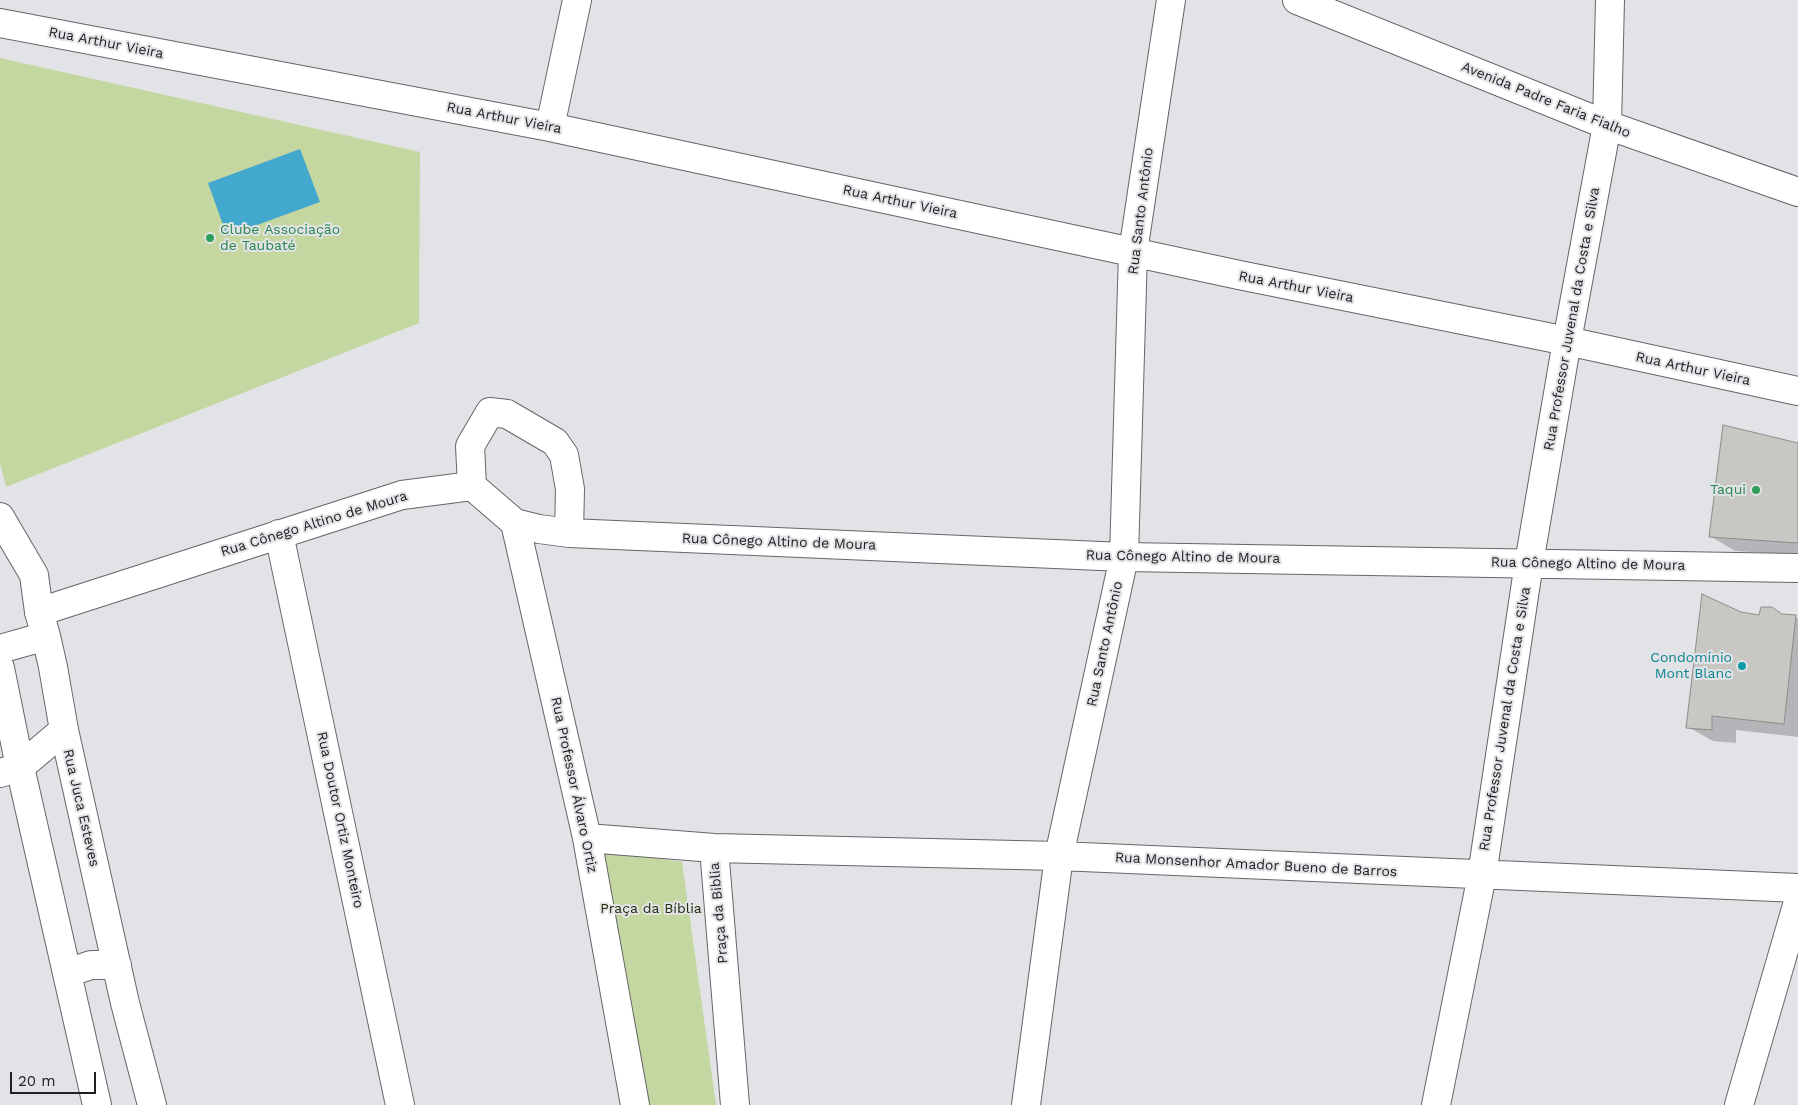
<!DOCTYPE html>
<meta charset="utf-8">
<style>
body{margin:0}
#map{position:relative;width:1798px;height:1105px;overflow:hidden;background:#e2e3e6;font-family:"Work Sans",sans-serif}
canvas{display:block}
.scale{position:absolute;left:10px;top:1072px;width:86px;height:22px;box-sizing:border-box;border:2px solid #202122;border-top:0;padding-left:6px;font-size:15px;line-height:18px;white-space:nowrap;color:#202122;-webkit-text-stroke:4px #e2e3e6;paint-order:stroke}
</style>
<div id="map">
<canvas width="1798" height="1105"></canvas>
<div class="scale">20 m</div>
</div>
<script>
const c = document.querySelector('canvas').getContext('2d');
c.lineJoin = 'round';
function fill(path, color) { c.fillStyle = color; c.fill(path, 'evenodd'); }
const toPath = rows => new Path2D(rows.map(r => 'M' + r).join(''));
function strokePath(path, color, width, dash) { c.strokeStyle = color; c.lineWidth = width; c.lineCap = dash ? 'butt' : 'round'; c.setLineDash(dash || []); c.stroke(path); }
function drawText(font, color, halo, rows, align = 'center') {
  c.font = font + ' "Work Sans",sans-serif'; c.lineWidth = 4; c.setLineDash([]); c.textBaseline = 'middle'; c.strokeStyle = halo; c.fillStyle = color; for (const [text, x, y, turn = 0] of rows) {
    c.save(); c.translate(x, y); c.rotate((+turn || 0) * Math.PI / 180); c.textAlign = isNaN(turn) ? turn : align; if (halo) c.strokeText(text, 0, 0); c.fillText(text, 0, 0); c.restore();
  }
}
fill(toPath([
 [0,58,420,152,419,323,6,487,0,463],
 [603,850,682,862,716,1105,645,1105]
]), '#c5d7a0');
fill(toPath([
 [300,149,320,202,227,236,208,183]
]), '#43a8ce');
fill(toPath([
 [1798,444,1798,555,1735,551,1710,536],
 [1740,613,1760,617,1784,615,1798,618,1798,737,1736,730,1736,743,1713,741,1688,727]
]), '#0003');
const building = toPath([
 [1723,425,1798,443,1798,543,1709,537,1723,425],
 [1702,594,1741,612,1759,615,1761,607,1772,607,1782,614,1796,615,1784,724,1712,716,1712,730,1686,728,1702,594]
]);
fill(building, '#c9c7c4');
strokePath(building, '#8e8c89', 1);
const minor = toPath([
 [1297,0,1607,125,1798,192],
 [0,23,550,127,1239,275,1567,341,1798,391],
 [550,127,577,0],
 [472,486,515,523,587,838,635,1105],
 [472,486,470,446,490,412,507,414,555,442,564,455,570,489,569,533],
 [515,523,539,529,569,533,1124,557,1798,568],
 [279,534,400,1105],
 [39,612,402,495,472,486],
 [0,773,20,767,64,730],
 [587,838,714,848,1059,856,1798,888],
 [714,848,735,1105],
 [1026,1105,1059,856,1124,557,1133,252,1171,0],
 [1436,1105,1482,875,1529,563,1567,341,1607,125,1610,0],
 [1739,1105,1798,902]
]);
const secondary = toPath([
 [0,517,34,575,39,612,46,636,53,667,64,730,125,1003,152,1105],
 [0,649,46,636],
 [0,668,20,767,97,1105],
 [67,973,91,965,117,965]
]);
strokePath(minor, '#656669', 30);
strokePath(secondary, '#656669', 30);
strokePath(minor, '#fff', 28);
strokePath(secondary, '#fff', 28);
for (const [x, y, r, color] of [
 [210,238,5,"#2e9e5b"],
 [1756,490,5,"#2e9e5b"],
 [1742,666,5,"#0f9aa8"]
]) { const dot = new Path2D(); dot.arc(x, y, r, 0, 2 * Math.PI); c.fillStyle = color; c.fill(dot); strokePath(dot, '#e2e3e6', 2); }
drawText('14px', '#202122', '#e2e3e6', [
 ["Rua Arthur Vieira",106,43,11],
 ["Avenida Padre Faria Fialho",1546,100,22],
 ["Rua Arthur Vieira",504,118,11],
 ["Rua Arthur Vieira",900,202,12],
 ["Rua Santo Antônio",1141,211,-83],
 ["Rua Arthur Vieira",1296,287,11],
 ["Rua Professor Juvenal da Costa e Silva",1572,319,-80],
 ["Rua Arthur Vieira",1693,369,12],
 ["Rua Cônego Altino de Moura",314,524,-17],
 ["Rua Cônego Altino de Moura",779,542,2],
 ["Rua Cônego Altino de Moura",1183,557,1],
 ["Rua Cônego Altino de Moura",1588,564,1],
 ["Rua Santo Antônio",1105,644,-78],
 ["Rua Professor Juvenal da Costa e Silva",1505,719,-81],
 ["Rua Professor Álvaro Ortiz",574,785,78],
 ["Rua Juca Esteves",81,808,77],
 ["Rua Doutor Ortiz Monteiro",340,820,78],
 ["Rua Monsenhor Amador Bueno de Barros",1256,865,3],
 ["Praça da Biblia",719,913,-95]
]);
drawText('14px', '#27864d', '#e2e3e6', [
 ["Clube Associação",220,230],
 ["de Taubaté",220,246],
 ["Taqui",1746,490,"right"]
], 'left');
drawText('14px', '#0d838f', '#e2e3e6', [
 ["Condomínio",1732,658],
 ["Mont Blanc",1732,674]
], 'right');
drawText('14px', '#242e0c', '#e2e3e6', [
 ["Praça da Bíblia",651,909]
]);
</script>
